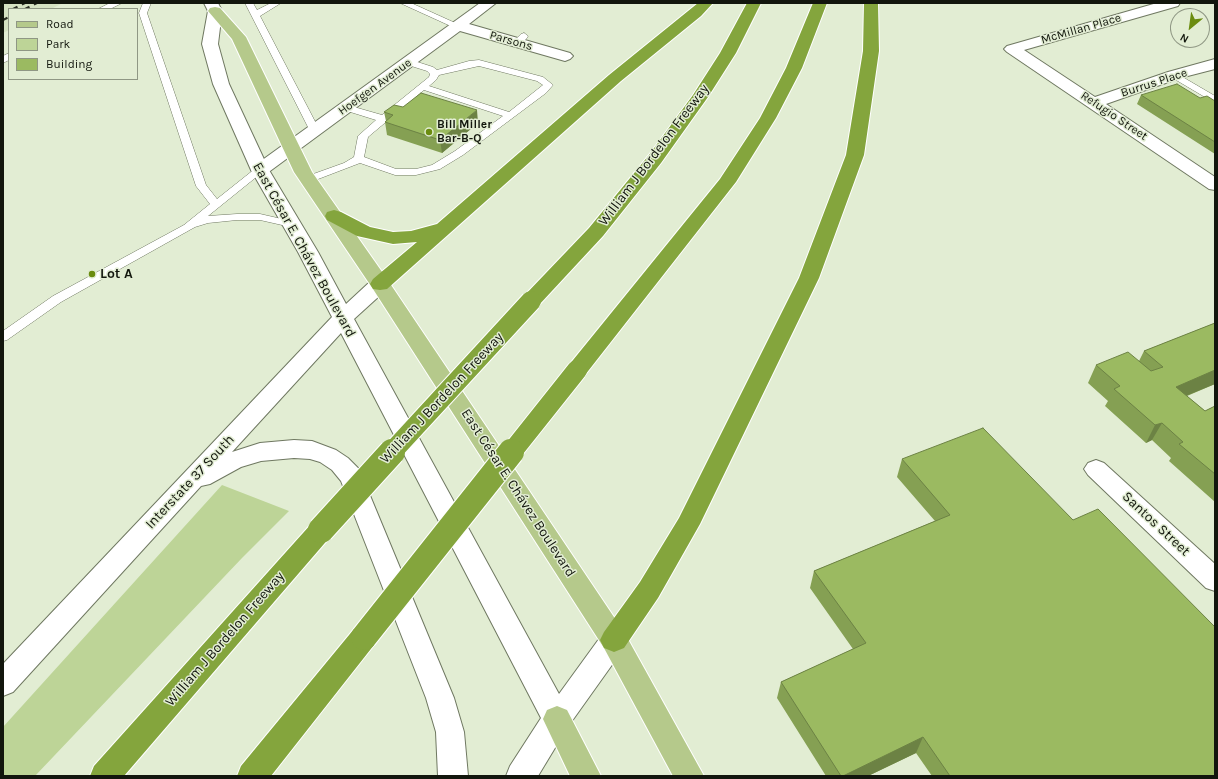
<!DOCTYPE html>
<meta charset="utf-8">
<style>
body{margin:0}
#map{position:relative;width:1218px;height:779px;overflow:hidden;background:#e2edd3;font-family:Karla,sans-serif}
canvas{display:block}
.frame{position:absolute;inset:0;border:4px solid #12160d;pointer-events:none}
.legend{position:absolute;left:8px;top:8px;width:130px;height:72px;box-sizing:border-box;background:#e2edd3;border:1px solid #8f9784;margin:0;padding:5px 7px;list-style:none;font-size:12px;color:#12160d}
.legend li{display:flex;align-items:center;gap:8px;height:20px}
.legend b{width:20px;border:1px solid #8f9784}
.north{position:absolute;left:1170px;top:8px;width:40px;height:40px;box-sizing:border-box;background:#e2edd3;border:1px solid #8f9784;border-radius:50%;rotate:209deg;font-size:11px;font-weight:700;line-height:16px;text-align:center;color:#12160d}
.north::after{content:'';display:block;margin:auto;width:14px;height:18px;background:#6b8c10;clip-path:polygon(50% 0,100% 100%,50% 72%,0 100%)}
</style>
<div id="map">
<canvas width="1218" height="779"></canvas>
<div class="frame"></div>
<ul class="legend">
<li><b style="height:5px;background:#b5c98b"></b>Road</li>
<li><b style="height:11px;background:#bdd497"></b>Park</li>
<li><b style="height:11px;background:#9bba61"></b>Building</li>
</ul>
<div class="north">N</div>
</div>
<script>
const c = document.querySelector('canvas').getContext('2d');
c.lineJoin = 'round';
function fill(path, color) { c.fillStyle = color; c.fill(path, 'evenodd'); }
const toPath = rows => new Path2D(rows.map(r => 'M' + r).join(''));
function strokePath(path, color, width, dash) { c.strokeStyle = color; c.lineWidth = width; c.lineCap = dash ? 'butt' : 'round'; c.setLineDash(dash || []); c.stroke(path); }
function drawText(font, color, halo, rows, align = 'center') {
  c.font = font + ' Karla,sans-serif'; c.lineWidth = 3; c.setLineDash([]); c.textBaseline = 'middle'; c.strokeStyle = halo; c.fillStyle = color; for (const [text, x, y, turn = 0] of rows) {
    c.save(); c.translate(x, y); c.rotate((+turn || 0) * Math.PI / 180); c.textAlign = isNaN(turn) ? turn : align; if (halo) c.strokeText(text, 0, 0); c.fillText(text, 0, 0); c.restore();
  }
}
fill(toPath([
 [63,3,51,9,9,9,9,30,3,33,3,4]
]), '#d5e2c2');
fill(toPath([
 [222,485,289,511,242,558,35,776,3,776,3,727]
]), '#bdd497');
const lane = toPath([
 [110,3,122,3,110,9,98,9,110,3],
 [143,3,151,3,147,13,206,185,217,199,256,168,264,168,265,170,208,216,237,214,260,214,295,222,297,224,291,227,260,220,237,220,208,223,195,227,61,302,7,340,3,341,3,331,53,296,184,225,210,204,196,186,139,13,143,3],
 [245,3,253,3,257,10,271,3,281,3,260,16,320,131,319,133,311,133,310,131,245,3],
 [400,3,411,3,462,26,461,28,455,28,400,3],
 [524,33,528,36,527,38,520,45,514,45,513,43,514,41,521,34,524,33],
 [9,53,9,60,3,63,3,56,9,53],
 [408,59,433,67,437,70,469,61,479,60,543,77,553,85,546,93,463,155,440,169,416,175,395,175,360,163,313,181,305,181,304,179,305,177,344,163,354,157,358,136,376,120,344,110,342,108,344,106,347,105,382,115,429,77,430,74,427,71,405,64,403,62,408,59],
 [479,66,537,81,543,85,509,112,429,86,436,80,439,75,479,66],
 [424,90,503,116,455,151,432,165,416,169,396,169,364,157,368,137,424,90],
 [1174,72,1215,96,1215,103,1171,77,1169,75,1174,72]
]);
const street = toPath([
 [480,3,496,3,469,24,570,53,573,56,570,59,565,61,460,31,266,174,260,175,254,174,251,170,254,166,480,3],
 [1157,3,1180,3,1178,6,1024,50,1095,97,1168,72,1215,59,1215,69,1180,78,1106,104,1215,177,1215,190,1209,189,1007,52,1004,49,1007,46,1157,3],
 [1096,460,1104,463,1215,564,1215,591,1206,588,1088,475,1084,469,1088,463,1096,460]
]);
const secondary = toPath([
 [204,3,218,3,222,11,218,44,229,84,269,170,318,252,346,304,373,279,380,278,387,279,390,284,387,289,354,319,559,694,604,632,614,628,624,632,628,640,624,648,567,728,538,776,506,776,510,766,541,718,341,333,232,452,260,443,294,440,312,441,336,450,348,458,359,469,454,698,464,732,468,776,438,776,436,732,426,698,341,481,332,470,320,462,310,459,294,458,261,461,241,467,210,484,201,486,13,692,3,696,3,664,332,317,298,252,251,170,213,84,202,44,208,11,204,3]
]);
const primary = toPath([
 [215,7,220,8,246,37,312,172,387,279,624,632,704,776,673,776,604,648,373,289,294,172,232,39,208,11,210,8,215,7],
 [557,706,567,710,601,776,570,776,543,719,547,710,557,706]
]);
const highway = toPath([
 [698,3,713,3,701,16,621,81,387,289,380,290,373,289,370,284,373,279,417,242,393,244,357,236,327,220,325,216,327,212,334,210,341,212,370,227,393,232,411,231,437,224,609,75,698,3],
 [747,3,761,3,736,53,708,97,661,163,603,236,538,306,531,308,524,306,521,301,524,296,589,228,649,155,693,95,720,53,747,3],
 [813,3,827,3,802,68,776,118,736,182,585,375,577,378,569,375,566,370,569,365,720,179,760,118,786,68,813,3],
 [864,3,878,3,879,51,864,155,819,278,700,524,658,598,624,648,614,652,604,648,600,640,604,632,640,582,679,518,799,278,846,155,863,51,864,3],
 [321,520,330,523,333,530,330,537,124,776,90,776,94,766,312,523,321,520],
 [364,625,374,629,377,637,374,645,271,776,237,776,241,766,354,629,364,625]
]);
strokePath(lane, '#6f7861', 1);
strokePath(street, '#6f7861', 2);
strokePath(secondary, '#6f7861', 2);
strokePath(primary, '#fff', 2);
strokePath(highway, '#fff', 2);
fill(lane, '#fff');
fill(street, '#fff');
fill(secondary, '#fff');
fill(primary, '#b5c98b');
fill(highway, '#84a53d');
strokePath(toPath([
 [13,9,25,3],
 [25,9,37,3],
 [3,20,9,17]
]), '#292d22', 2, [5, 5]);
const highwayBridgeFar1 = toPath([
 [391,453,531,301],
 [511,453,577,370]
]);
const highwayBridge = toPath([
 [321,530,392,452],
 [364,637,511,452]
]);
strokePath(highwayBridgeFar1, '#fff', 22, []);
strokePath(highwayBridge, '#fff', 28, []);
strokePath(highwayBridgeFar1, '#84a53d', 20);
strokePath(highwayBridge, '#84a53d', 26);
fill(toPath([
 [1141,95,1200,98,1215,101,1215,154,1137,104],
 [403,107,478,123,442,153,387,135,385,122,386,121,384,112],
 [1215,323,1215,384,1187,396,1205,411,1215,406,1215,502,1169,461,1171,458,1152,440,1146,443,1105,406,1108,401,1088,383,1096,365,1139,361,1144,351],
 [902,459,1215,776,932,776,916,753,868,776,826,776,777,698,781,682,853,649,810,588,814,571,935,521,897,477]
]), '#85a053');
fill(toPath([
 [477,110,478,123,442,153,440,140],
 [1215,370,1215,384,1166,404,1176,387],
 [1162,423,1152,440,1146,443,1155,425],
 [923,737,916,753,868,776,843,776]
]), '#6c8244');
const building = toPath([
 [1177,84,1200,98,1207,96,1215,101,1215,142,1141,95,1177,84],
 [421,93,477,110,440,140,385,122,393,115,384,112,394,105,403,107,421,93],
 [1215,323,1215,370,1176,387,1205,411,1215,406,1215,474,1179,444,1183,442,1162,423,1155,425,1114,389,1120,386,1096,365,1128,352,1151,371,1163,367,1144,351,1215,323],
 [983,428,1073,520,1098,509,1215,627,1215,776,950,776,923,737,843,776,841,776,781,682,866,643,814,571,950,515,902,459,983,428]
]);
fill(building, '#9bba61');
strokePath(building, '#6c8244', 1);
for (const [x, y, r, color] of [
 [429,132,4,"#6b8c10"],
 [92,274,4,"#6b8c10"]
]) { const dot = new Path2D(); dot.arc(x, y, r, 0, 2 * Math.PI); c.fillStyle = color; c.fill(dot); strokePath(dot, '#e2edd3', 1.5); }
drawText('12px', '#12160d', '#e2edd3', [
 ["McMillan Place",1081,29,-16],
 ["Parsons",511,41,16],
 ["Burrus Place",1154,83,-18],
 ["Hoefgen Avenue",375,87,-36],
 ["Refugio Street",1114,116,34]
]);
drawText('bold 12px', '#12160d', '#e2edd3', [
 ["Bill Miller",437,125],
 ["Bar-B-Q",437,139]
], 'left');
drawText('14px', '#12160d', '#e2edd3', [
 ["William J Bordelon Freeway",654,155,-53],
 ["East César E. Chávez Boulevard",304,250,61],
 ["William J Bordelon Freeway",442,398,-47],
 ["Interstate 37 South",190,482,-47],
 ["East César E. Chávez Boulevard",518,493,57],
 ["Santos Street",1156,524,43],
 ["William J Bordelon Freeway",225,639,-49]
]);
drawText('bold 14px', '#12160d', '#e2edd3', [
 ["Lot A",100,274]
], 'left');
</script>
